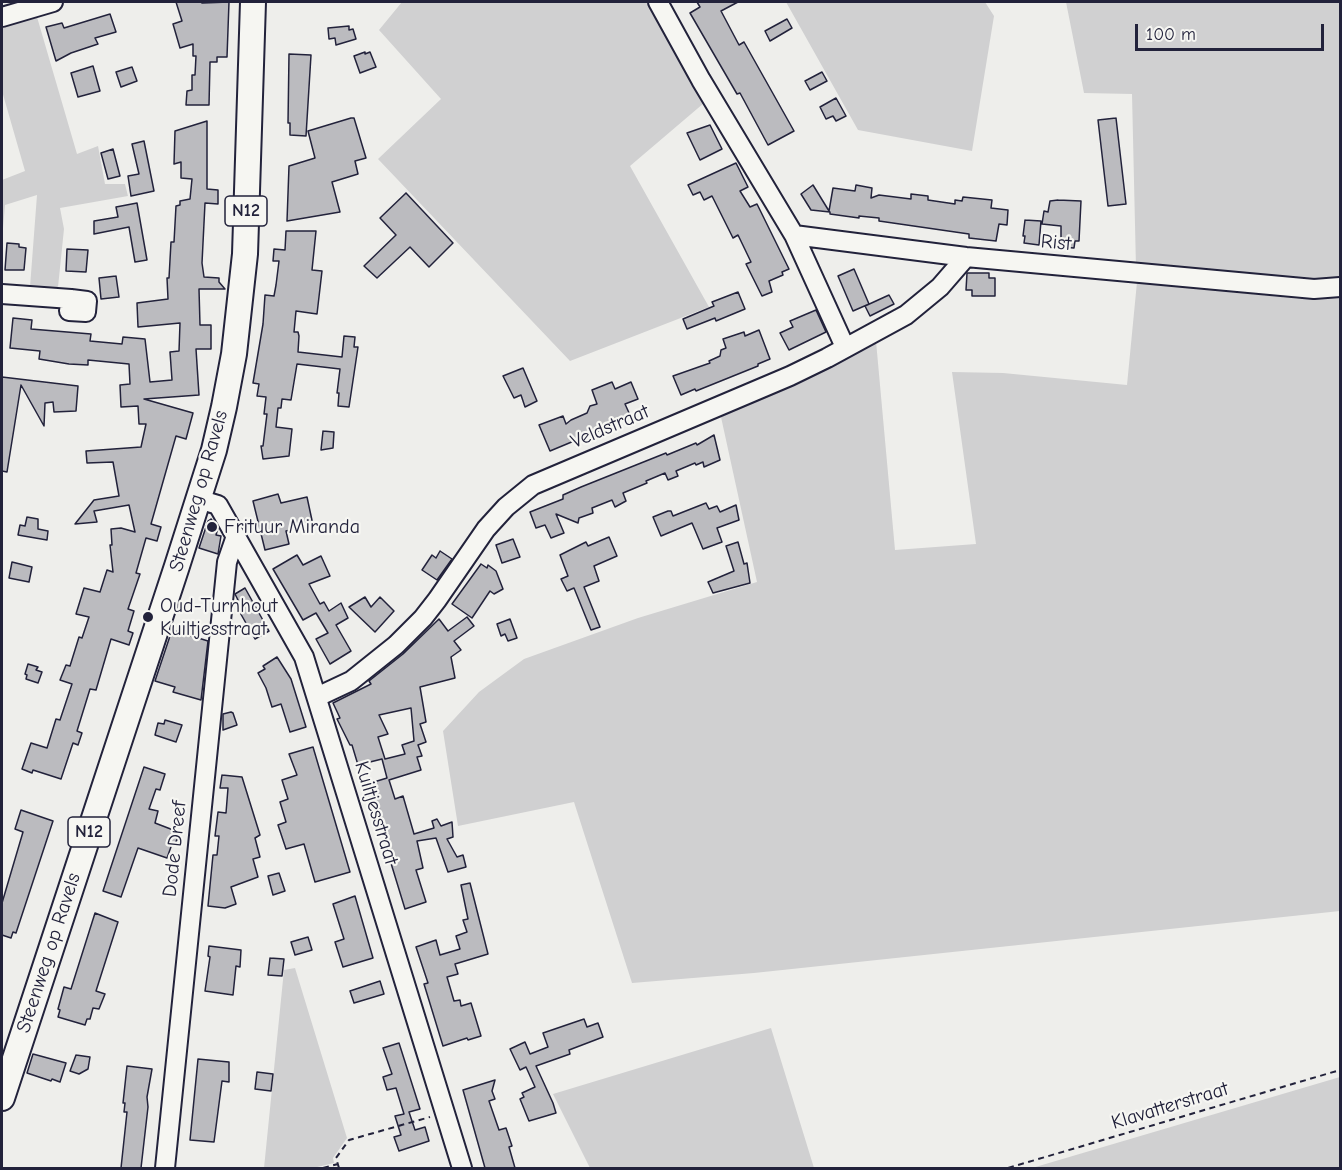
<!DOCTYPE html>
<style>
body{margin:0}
#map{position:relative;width:1342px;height:1170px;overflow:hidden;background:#eeeeeb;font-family:"Comic Neue",sans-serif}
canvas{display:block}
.frame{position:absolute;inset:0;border:3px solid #22223b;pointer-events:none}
.scale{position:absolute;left:1135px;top:24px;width:189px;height:27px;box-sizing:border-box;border:3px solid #22223b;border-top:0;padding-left:8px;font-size:18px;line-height:21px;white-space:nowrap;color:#22223b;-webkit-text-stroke:4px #f6f6f2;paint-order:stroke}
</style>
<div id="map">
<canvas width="1342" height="1170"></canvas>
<div class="frame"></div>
<div class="scale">100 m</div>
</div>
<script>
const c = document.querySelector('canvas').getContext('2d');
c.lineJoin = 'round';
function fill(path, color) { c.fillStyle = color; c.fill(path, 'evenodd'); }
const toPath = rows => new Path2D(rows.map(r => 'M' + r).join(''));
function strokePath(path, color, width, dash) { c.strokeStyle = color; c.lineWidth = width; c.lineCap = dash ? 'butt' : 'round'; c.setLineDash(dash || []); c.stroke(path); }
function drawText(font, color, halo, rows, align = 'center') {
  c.font = font + ' "Comic Neue",sans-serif'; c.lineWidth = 4.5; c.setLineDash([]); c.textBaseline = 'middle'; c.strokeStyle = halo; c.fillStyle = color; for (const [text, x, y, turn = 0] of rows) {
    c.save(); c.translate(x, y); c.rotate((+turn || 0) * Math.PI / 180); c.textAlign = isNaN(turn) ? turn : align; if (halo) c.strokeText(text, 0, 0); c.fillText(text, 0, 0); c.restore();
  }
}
fill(toPath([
 [402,2,648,2,704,103,630,166,709,307,570,361,378,159,441,99,379,30],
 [786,2,985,2,994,16,972,151,858,130],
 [1066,2,1340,2,1340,280,1136,268,1132,94,1084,93],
 [37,17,77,154,98,146,105,184,125,184,128,196,60,208,64,229,58,287,30,287,37,195,5,205,2,240,2,180,25,171,2,91,2,28],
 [1137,282,1300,299,1340,297,1340,911,754,973,632,983,574,802,458,826,443,731,479,692,524,659,638,618,757,582,721,417,876,341,895,550,976,544,952,372,1003,373,1127,385],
 [295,968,347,1138,333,1158,334,1163,313,1168,264,1168,284,970],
 [771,1028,814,1168,590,1168,553,1094],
 [1340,1077,1340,1168,1032,1168]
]), '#d0d0d1');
const building = toPath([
 [176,2,201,2,202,3,229,2,227,57,217,57,217,62,210,62,209,105,186,105,187,91,192,90,192,75,195,75,196,56,193,56,193,44,180,48,173,24,182,21,176,2],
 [697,2,738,2,721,11,739,45,744,42,794,131,768,145,740,93,737,94,690,13,700,7,697,2],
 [110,14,116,32,95,38,98,44,71,53,56,61,46,27,62,23,64,28,110,14],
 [787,19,792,28,770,41,765,31,787,19],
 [349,26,349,30,353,29,356,39,336,45,335,38,329,39,328,28,349,26],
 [365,52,365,54,370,52,376,67,360,73,354,56,365,52],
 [289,54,311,55,306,136,290,135,290,123,288,123,289,54],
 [93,66,100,91,78,97,71,73,93,66],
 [132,67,137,81,121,87,116,72,132,67],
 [822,72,827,81,810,90,805,81,822,72],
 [836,98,846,116,836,121,833,116,826,119,820,107,836,98],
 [351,118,354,118,366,158,355,161,358,174,332,182,340,212,287,221,289,166,315,158,308,131,351,118],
 [1116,118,1126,204,1108,206,1098,120,1116,118],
 [207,121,207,189,218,190,218,204,205,203,202,263,204,277,219,278,219,282,225,289,199,289,200,325,211,325,211,349,196,349,199,395,144,399,193,413,186,439,176,436,151,524,161,527,157,541,146,538,136,573,140,574,128,609,134,611,128,631,133,633,129,645,111,639,96,690,90,689,77,731,82,733,78,745,73,743,61,779,33,770,32,773,22,769,31,743,47,748,56,719,60,720,72,684,60,680,66,665,70,666,79,637,82,638,89,617,76,614,84,588,100,592,107,570,113,572,110,545,112,545,111,529,121,528,135,532,129,505,94,511,97,522,75,524,94,500,119,496,113,462,87,463,86,451,141,447,146,424,139,424,138,406,121,407,120,385,130,384,129,364,88,360,88,365,69,364,39,359,40,351,10,348,13,318,32,320,31,329,91,334,90,341,122,344,123,337,145,339,150,382,172,380,170,352,179,351,180,323,138,327,137,303,168,299,167,278,169,278,171,242,174,242,176,206,180,205,180,201,190,199,192,179,181,178,181,162,174,164,175,131,207,121],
 [710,125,722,149,700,160,687,133,710,125],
 [144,141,154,191,131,196,128,176,139,174,132,144,144,141],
 [113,149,120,176,108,179,101,153,113,149],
 [736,163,748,187,740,191,750,207,757,204,789,269,782,272,783,275,769,281,772,292,762,296,746,264,751,262,738,235,733,238,712,196,704,200,700,192,693,195,688,185,736,163],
 [813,185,829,211,833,188,855,191,856,185,872,188,871,198,879,195,911,199,911,194,928,196,928,200,955,204,955,200,962,201,963,197,992,200,991,208,1008,210,1007,225,999,224,996,241,969,238,969,234,879,221,879,218,859,216,859,218,830,214,830,212,811,210,801,194,813,185],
 [406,193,453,243,429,267,410,247,377,278,364,266,396,235,380,218,406,193],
 [1058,200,1081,201,1079,241,1075,241,1074,248,1061,247,1061,226,1042,224,1044,211,1048,212,1050,201,1058,200],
 [137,203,147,260,135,262,129,227,94,234,94,221,118,217,116,207,137,203],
 [1025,220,1041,221,1039,245,1024,243,1025,236,1023,236,1025,220],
 [286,231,316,231,312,270,322,271,317,314,296,311,294,332,298,332,299,336,298,352,342,357,344,336,355,337,354,347,358,347,349,407,338,406,339,393,337,393,340,369,297,364,291,400,282,399,281,408,278,408,276,427,292,429,289,456,263,459,261,446,263,446,267,414,264,414,266,397,257,396,259,384,253,383,263,324,265,295,274,296,276,285,279,261,273,261,274,249,285,250,286,231],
 [7,243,19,244,19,247,26,248,24,270,5,270,7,243],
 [67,249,88,250,86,272,66,271,67,249],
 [854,269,869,304,853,311,838,276,854,269],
 [967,273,989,273,989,278,995,278,995,296,972,296,972,290,966,290,967,273],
 [116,276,119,297,101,299,99,278,116,276],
 [738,292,745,309,716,321,715,318,687,329,683,319,714,306,712,302,738,292],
 [889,295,894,304,870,316,865,306,889,295],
 [816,310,826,332,789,350,780,333,793,327,790,321,816,310],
 [759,330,770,359,758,364,758,366,696,391,695,389,681,395,673,376,710,363,709,361,720,356,721,350,726,348,723,339,744,332,745,336,759,330],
 [523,368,537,401,525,407,521,395,514,398,503,376,523,368],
 [2,377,78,386,76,411,54,412,53,402,45,403,44,426,21,385,7,472,2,471,2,377],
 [612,382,615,389,631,382,638,399,625,404,630,415,608,425,609,427,573,440,574,441,550,451,539,425,563,416,566,424,571,420,587,413,590,406,597,404,592,390,612,382],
 [323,431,334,432,333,448,321,450,323,431],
 [714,435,720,460,704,467,703,462,696,465,695,463,676,471,678,476,668,480,665,473,646,481,647,483,623,493,626,501,615,507,612,500,592,508,593,513,579,518,578,523,556,514,564,533,551,538,545,525,536,528,530,512,563,499,563,495,581,487,666,453,667,455,696,443,697,445,714,435],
 [278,494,281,503,307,497,313,525,286,531,289,544,265,550,253,501,278,494],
 [706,503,709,509,717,506,720,512,736,505,739,520,717,528,722,542,703,549,692,523,661,536,653,517,668,511,671,511,673,516,706,503],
 [27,517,38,519,38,529,48,531,47,540,18,535,20,525,25,526,27,517],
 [211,519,218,528,216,535,221,536,218,554,199,548,208,521,211,519],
 [609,537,617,556,594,566,599,581,584,587,600,627,591,630,574,588,567,591,561,579,568,576,560,555,586,542,588,546,609,537],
 [513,539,520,557,502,563,496,545,513,539],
 [738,542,744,564,747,563,750,583,713,593,708,582,734,571,726,546,738,542],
 [440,551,452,559,437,580,422,570,432,555,436,558,440,551],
 [297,555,303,565,321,556,330,576,309,584,320,604,324,602,329,611,341,603,348,618,336,625,351,651,330,664,316,639,328,633,316,613,303,620,273,569,297,555],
 [12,562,32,567,29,582,9,578,12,562],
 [481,564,487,568,488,565,496,571,503,589,494,594,490,591,472,618,452,604,481,564],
 [245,588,269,631,255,639,234,602,238,600,235,594,245,588],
 [365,597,371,607,380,597,394,611,375,632,349,607,365,597],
 [467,617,474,626,454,641,461,650,451,657,455,678,420,687,426,722,420,724,426,742,418,745,422,756,417,757,421,770,389,780,395,799,403,796,414,834,434,828,432,821,437,819,441,826,452,822,453,837,447,839,457,857,463,855,466,867,448,872,436,838,417,841,423,868,416,870,426,902,405,909,390,860,393,859,386,837,387,836,378,804,371,806,364,785,387,778,382,759,358,765,352,745,350,745,337,719,340,718,333,703,371,684,369,681,403,654,439,619,448,631,467,617],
 [411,708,414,741,402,745,405,754,385,759,378,737,388,734,379,715,411,708],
 [510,619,517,638,508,641,505,634,501,636,497,624,510,619],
 [172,630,208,641,201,700,173,692,175,687,155,681,172,630],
 [277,657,291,679,306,727,290,732,281,704,272,707,266,688,258,673,265,669,263,666,277,657],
 [28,664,38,667,36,670,42,672,38,683,26,679,27,675,25,674,28,664],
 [231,712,233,713,237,725,223,730,223,714,231,712],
 [165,720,182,725,176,742,155,735,158,723,164,724,165,720],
 [313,747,350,872,315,882,304,844,286,849,278,825,286,822,280,802,288,799,282,780,297,775,289,754,313,747],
 [144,767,165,774,160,790,156,789,149,809,158,811,155,823,181,833,174,845,172,844,167,858,138,848,121,897,103,891,144,767],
 [222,775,242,777,260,835,255,838,260,857,253,859,258,877,231,887,236,904,225,908,208,906,213,855,217,855,219,836,215,836,218,812,226,813,228,788,220,788,222,775],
 [21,810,53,821,16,933,13,932,11,938,2,935,2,903,23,832,15,829,21,810],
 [279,873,285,891,273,895,268,876,279,873],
 [470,883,488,954,455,964,458,974,447,977,454,1001,460,1000,461,1006,471,1003,481,1036,468,1040,467,1038,443,1046,424,984,428,983,416,947,436,940,440,955,460,949,456,936,467,932,463,920,468,919,461,885,470,883],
 [355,896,373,958,343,967,335,942,344,939,333,904,355,896],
 [95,913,118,922,96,991,105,994,99,1009,93,1008,90,1019,87,1019,85,1025,58,1017,60,1010,58,1009,64,987,71,989,95,913],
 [308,937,312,950,295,955,291,942,308,937],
 [209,946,241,950,240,967,236,966,233,995,205,991,210,957,208,956,209,946],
 [270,958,284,959,282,976,268,975,270,958],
 [380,981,384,994,354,1003,350,991,380,981],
 [584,1019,587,1027,598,1023,603,1037,569,1050,570,1054,536,1066,553,1103,556,1113,529,1121,520,1099,524,1097,522,1093,535,1087,526,1067,520,1070,510,1049,525,1042,530,1054,548,1047,543,1033,584,1019],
 [399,1043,420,1109,409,1112,415,1130,425,1127,429,1141,399,1151,394,1137,401,1135,395,1116,404,1114,396,1088,387,1090,383,1077,392,1074,383,1048,399,1043],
 [33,1054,66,1063,60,1082,52,1079,51,1081,27,1073,33,1054],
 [76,1055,90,1057,88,1069,79,1074,70,1071,76,1055],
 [198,1059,229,1062,229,1082,222,1081,214,1142,190,1140,198,1059],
 [127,1066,152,1069,147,1097,148,1107,141,1168,121,1168,127,1112,124,1112,125,1103,123,1103,127,1066],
 [257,1072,273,1074,271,1091,255,1089,257,1072],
 [495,1080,492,1091,495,1099,489,1101,499,1130,506,1128,512,1146,509,1147,515,1168,485,1168,463,1090,495,1080]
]);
fill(building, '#bbbbbf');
strokePath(building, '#22223b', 1.5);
const minor = toPath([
 [658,2,701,80,794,235,845,347],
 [2,17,53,2],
 [794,235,966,257,1314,289,1340,287],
 [2,294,71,299,87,301,86,312,69,311,71,299],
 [198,499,218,505,304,657,462,1168],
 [317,697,351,681,396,645,423,618,437,600,486,529,506,507,533,485,790,376,827,358,906,315,940,287,966,257],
 [165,1168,227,562,236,536]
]);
const major = toPath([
 [2,1098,177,566,214,450,224,407,234,354,245,254,253,2]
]);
strokePath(minor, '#22223b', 22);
strokePath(major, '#22223b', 28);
strokePath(toPath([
 [323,1168,338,1164],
 [339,1168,336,1158,349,1140,430,1117],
 [1008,1168,1340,1070]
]), '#22223b', 2, [6, 4.5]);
strokePath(minor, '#f6f6f2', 18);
strokePath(major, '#f6f6f2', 24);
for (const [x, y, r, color] of [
 [212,527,6,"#22223b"],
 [148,617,6,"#22223b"]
]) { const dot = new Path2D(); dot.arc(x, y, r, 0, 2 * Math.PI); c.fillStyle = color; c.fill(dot); strokePath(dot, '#f6f6f2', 2); }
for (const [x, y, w] of [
 [246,211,42],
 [89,832,42]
]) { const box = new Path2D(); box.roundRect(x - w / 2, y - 15, w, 30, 4.5); c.fillStyle = '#f6f6f2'; c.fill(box); strokePath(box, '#22223b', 1.5); }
drawText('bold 18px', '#22223b', null, [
 ["N12",246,211],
 ["N12",89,832]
]);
drawText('20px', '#22223b', '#f6f6f2', [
 ["Rist",1056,243,5],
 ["Veldstraat",610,427,-23],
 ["Steenweg op Ravels",199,491,-74],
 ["Kuiltjesstraat",376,813,73],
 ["Dode Dreef",175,849,-84],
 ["Steenweg op Ravels",49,953,-72],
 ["Klavatterstraat",1170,1106,-17]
]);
drawText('20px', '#22223b', '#f6f6f2', [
 ["Frituur Miranda",224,527],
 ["Oud-Turnhout",160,606],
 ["Kuiltjesstraat",160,629]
], 'left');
</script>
